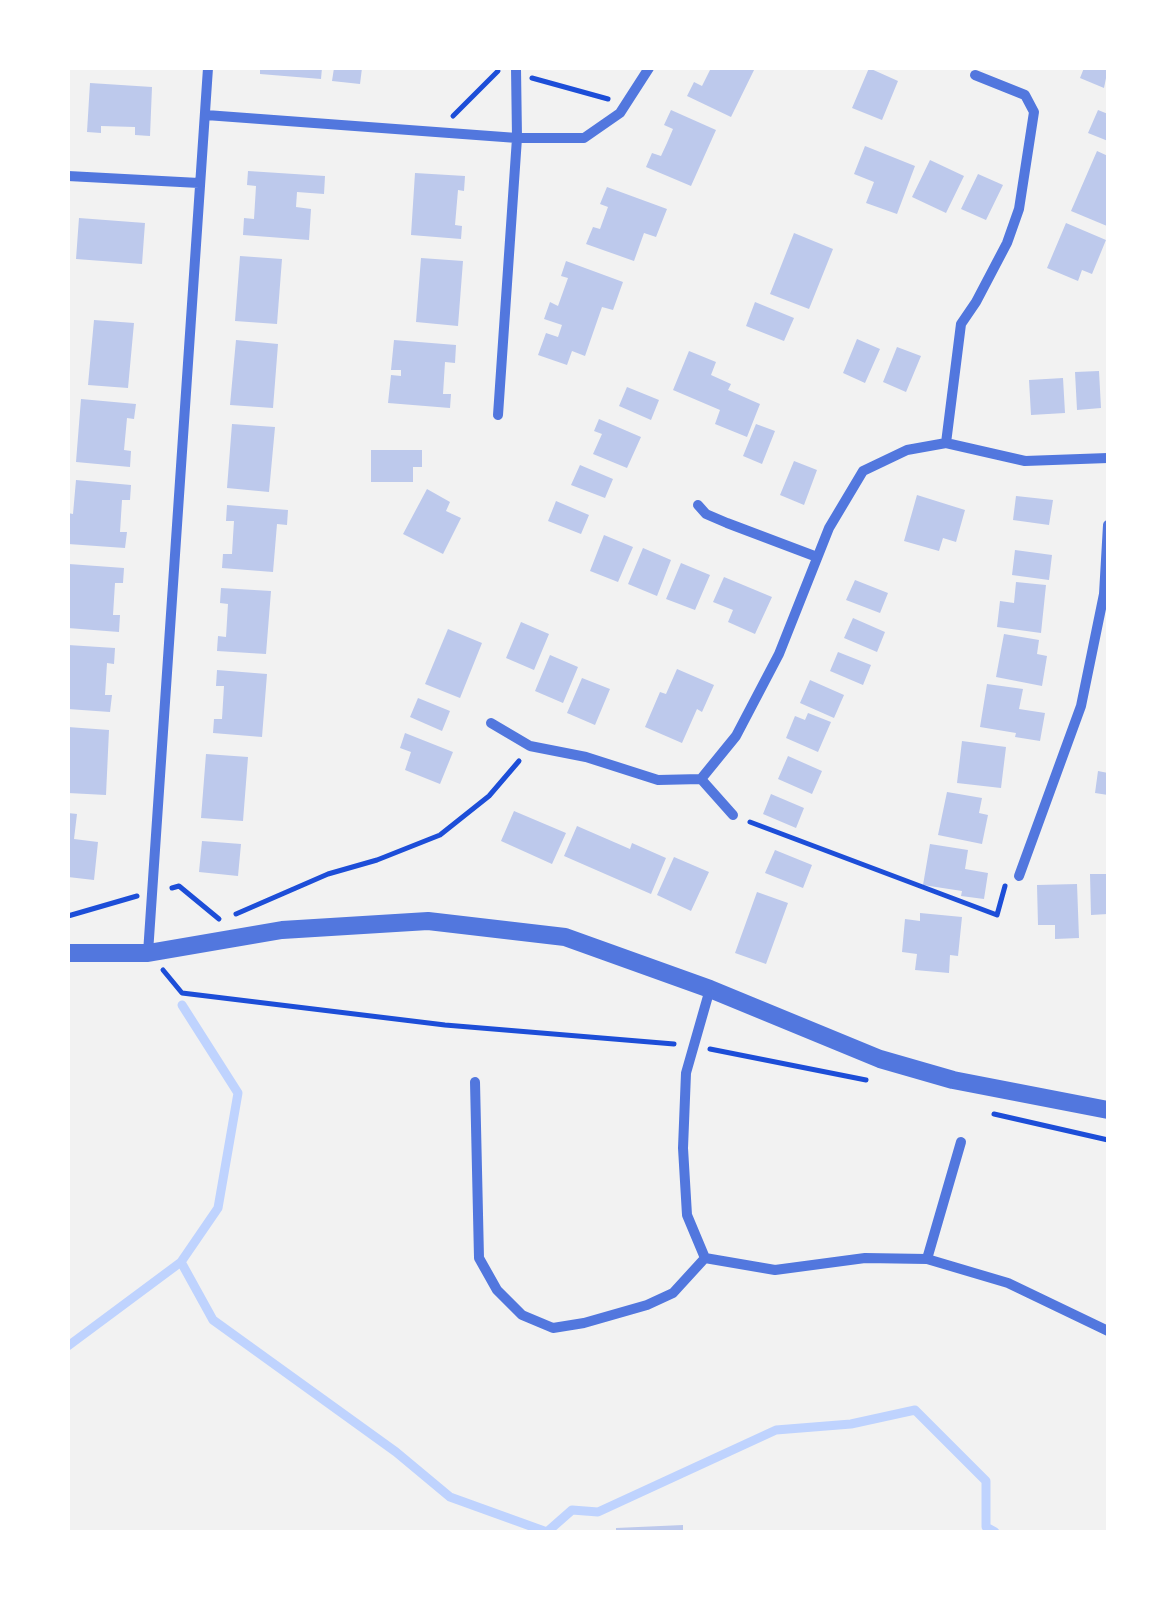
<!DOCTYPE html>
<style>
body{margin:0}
#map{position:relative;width:1176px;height:1600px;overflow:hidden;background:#f2f2f2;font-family:"Roboto Condensed",sans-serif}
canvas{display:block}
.frame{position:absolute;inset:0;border:70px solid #fff;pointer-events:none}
</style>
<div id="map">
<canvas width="1176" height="1600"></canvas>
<div class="frame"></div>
</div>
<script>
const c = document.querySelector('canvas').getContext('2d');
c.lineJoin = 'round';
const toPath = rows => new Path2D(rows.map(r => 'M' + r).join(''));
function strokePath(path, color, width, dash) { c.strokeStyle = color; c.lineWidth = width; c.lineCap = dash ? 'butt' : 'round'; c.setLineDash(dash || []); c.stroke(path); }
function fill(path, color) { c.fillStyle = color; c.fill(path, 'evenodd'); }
strokePath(toPath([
 [181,1262,213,1320,396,1452,450,1497,547,1532],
 [68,1346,181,1262,218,1208,238,1093,182,1005],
 [547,1532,572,1510,598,1512,776,1430,851,1424,915,1410,986,1481,986,1527,995,1532]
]), '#bfd3fe', 9);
fill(toPath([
 [260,68,322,68,321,79,260,74],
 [334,68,362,68,360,84,332,81],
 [711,68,755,68,731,117,687,96,694,82,702,86],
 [869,68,898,81,882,120,852,108],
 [1084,68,1108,68,1104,88,1080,78],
 [90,83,152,87,150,136,135,135,135,127,101,126,101,133,87,132],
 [671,110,716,130,691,186,646,167,652,153,661,156,667,143,673,129,664,125],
 [1098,110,1108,114,1108,141,1088,133],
 [865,146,915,166,897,214,866,203,874,182,854,174],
 [1097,151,1108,156,1107,226,1071,211],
 [930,160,964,176,946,213,912,197],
 [248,171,325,176,324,194,297,192,296,207,311,209,309,240,243,235,244,218,254,219,256,186,247,185],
 [415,173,465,176,464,191,458,190,455,225,462,226,461,239,411,235],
 [978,174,1003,185,986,220,961,209],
 [607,187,667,209,656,237,644,233,634,261,586,244,593,227,600,229,608,207,600,204],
 [79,218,145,223,142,264,76,259],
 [1066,223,1106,240,1092,274,1082,270,1078,281,1047,268],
 [794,233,833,249,809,309,770,294],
 [240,256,282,259,277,324,235,321],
 [421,258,463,261,458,326,416,322],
 [566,261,623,282,613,310,602,307,585,356,572,351,567,365,538,355,546,333,558,337,562,325,544,319,550,302,558,306,568,278,561,276],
 [755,302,794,318,784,341,746,326],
 [94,320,134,323,128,388,88,385],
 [857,339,880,349,865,383,843,373],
 [236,340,278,344,273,408,230,405],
 [394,340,456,345,455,363,445,362,443,394,451,394,450,408,388,403,391,375,401,376,401,370,391,370],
 [897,347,921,356,906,392,883,382],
 [689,351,716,362,711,375,731,384,728,390,760,404,747,437,715,424,720,410,673,390],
 [1099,371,1101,408,1077,410,1075,372],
 [1063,378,1065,413,1031,415,1029,380],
 [627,387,659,400,651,420,619,406],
 [81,399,136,404,134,419,127,418,124,450,131,451,130,467,76,462],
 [599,419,641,437,627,468,593,454,602,434,594,431],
 [232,424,275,427,269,492,227,488],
 [756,424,775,431,762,464,743,456],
 [371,450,422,450,422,467,413,467,413,482,371,482],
 [794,461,817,470,804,505,780,495],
 [580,465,613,479,605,498,571,485],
 [76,480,131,485,130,500,122,500,120,532,127,532,125,548,68,544,68,513,73,514],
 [427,489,450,502,446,511,461,518,443,554,403,534],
 [917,495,965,510,956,542,943,538,939,551,904,541],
 [1016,496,1053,500,1049,525,1013,520],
 [556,501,589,515,581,534,548,521],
 [227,505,288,510,287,525,277,524,273,572,222,568,223,554,232,554,233,537,234,521,226,521],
 [604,535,633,547,618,582,590,571],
 [643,548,671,560,657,596,628,584],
 [1015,550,1052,555,1049,580,1012,575],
 [681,563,710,575,695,610,666,599],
 [69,564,124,568,123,583,115,583,113,615,120,615,119,632,68,628],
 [724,577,772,597,755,634,728,622,733,610,713,602],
 [855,580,888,593,880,613,846,600],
 [1016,582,1046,585,1041,633,997,627,1000,601,1014,603],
 [221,588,271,591,266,654,217,651,218,636,226,637,228,604,220,603],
 [853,618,885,632,877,652,844,638],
 [521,622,549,634,534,670,506,658],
 [448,629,482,643,460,698,425,684],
 [1004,634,1039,640,1037,654,1047,656,1042,686,996,677],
 [68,645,115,648,114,664,107,663,105,695,112,695,110,712,68,709],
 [838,652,871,665,863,685,830,671],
 [550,655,578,667,563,703,535,691],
 [677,669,714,685,702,712,697,709,682,743,645,727,660,692,666,694],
 [217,670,267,674,262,737,213,733,214,719,222,719,224,686,216,686],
 [582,678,610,689,595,725,567,713],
 [810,680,844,695,834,718,800,703],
 [987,684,1023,689,1019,709,1045,713,1040,741,1015,737,1016,733,980,727],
 [418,698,450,711,442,731,410,717],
 [808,713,831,722,818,752,786,738,795,716,805,720],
 [68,727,109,730,106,795,68,793],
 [405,733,453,752,440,784,405,770,411,752,400,748],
 [962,741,1006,747,1001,788,957,783],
 [206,754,248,757,243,821,201,818],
 [788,756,822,771,812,794,778,779],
 [1098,771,1108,773,1108,795,1095,793],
 [947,792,982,798,979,813,988,815,982,844,938,835],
 [771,794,804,808,796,828,763,814],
 [514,811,566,833,552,864,501,841],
 [68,813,77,814,74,839,98,842,94,880,68,877],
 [577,826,630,849,632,843,666,858,651,894,564,856],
 [202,841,241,844,238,876,199,872],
 [930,844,968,850,965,869,988,873,984,899,961,896,962,891,923,885],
 [775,850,812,865,803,888,765,873],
 [674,857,709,872,691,911,657,895],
 [1090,874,1108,874,1108,914,1091,915],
 [1077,884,1079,938,1055,939,1055,925,1038,925,1037,885],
 [757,892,788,903,766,964,735,953],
 [920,913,962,917,958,956,950,955,949,973,915,970,917,954,902,952,905,919,920,921],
 [683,1525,683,1532,616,1532,616,1528]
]), '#bdc9ec');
strokePath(toPath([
 [532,78,608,99],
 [453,116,498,71],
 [750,822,997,915,1005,886],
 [172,888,179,886,219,919],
 [236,914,328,874,377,860,440,835,489,796,519,761],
 [68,916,137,896],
 [163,970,182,993,445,1025,674,1044],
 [710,1049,866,1080],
 [994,1114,1108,1140]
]), '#1d4ed8', 5);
strokePath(toPath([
 [206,115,517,138,584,138,620,113,649,68],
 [68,176,199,183],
 [498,415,517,138,516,68],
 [946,443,961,324,976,302,1007,243,1019,209,1034,112,1025,95,975,75],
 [698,505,706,514,727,523,817,557],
 [491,723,530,746,586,757,658,780,701,779,736,736,779,654,829,528,863,471,907,450,946,443,1025,461,1108,458],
 [701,779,733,815],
 [1019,876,1081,706,1104,594,1108,525],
 [148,953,208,68],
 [710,989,686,1073,683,1148,687,1215,705,1258,775,1270,865,1258,927,1259,1008,1283,1108,1331],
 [475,1082,479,1258,497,1290,522,1315,553,1328,584,1323,647,1305,673,1293,705,1258],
 [927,1259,961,1142]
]), '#5277de', 10);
strokePath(toPath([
 [68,953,148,953,282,930,428,921,565,937,710,989,880,1059,953,1080,1108,1110]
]), '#5277de', 18);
</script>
